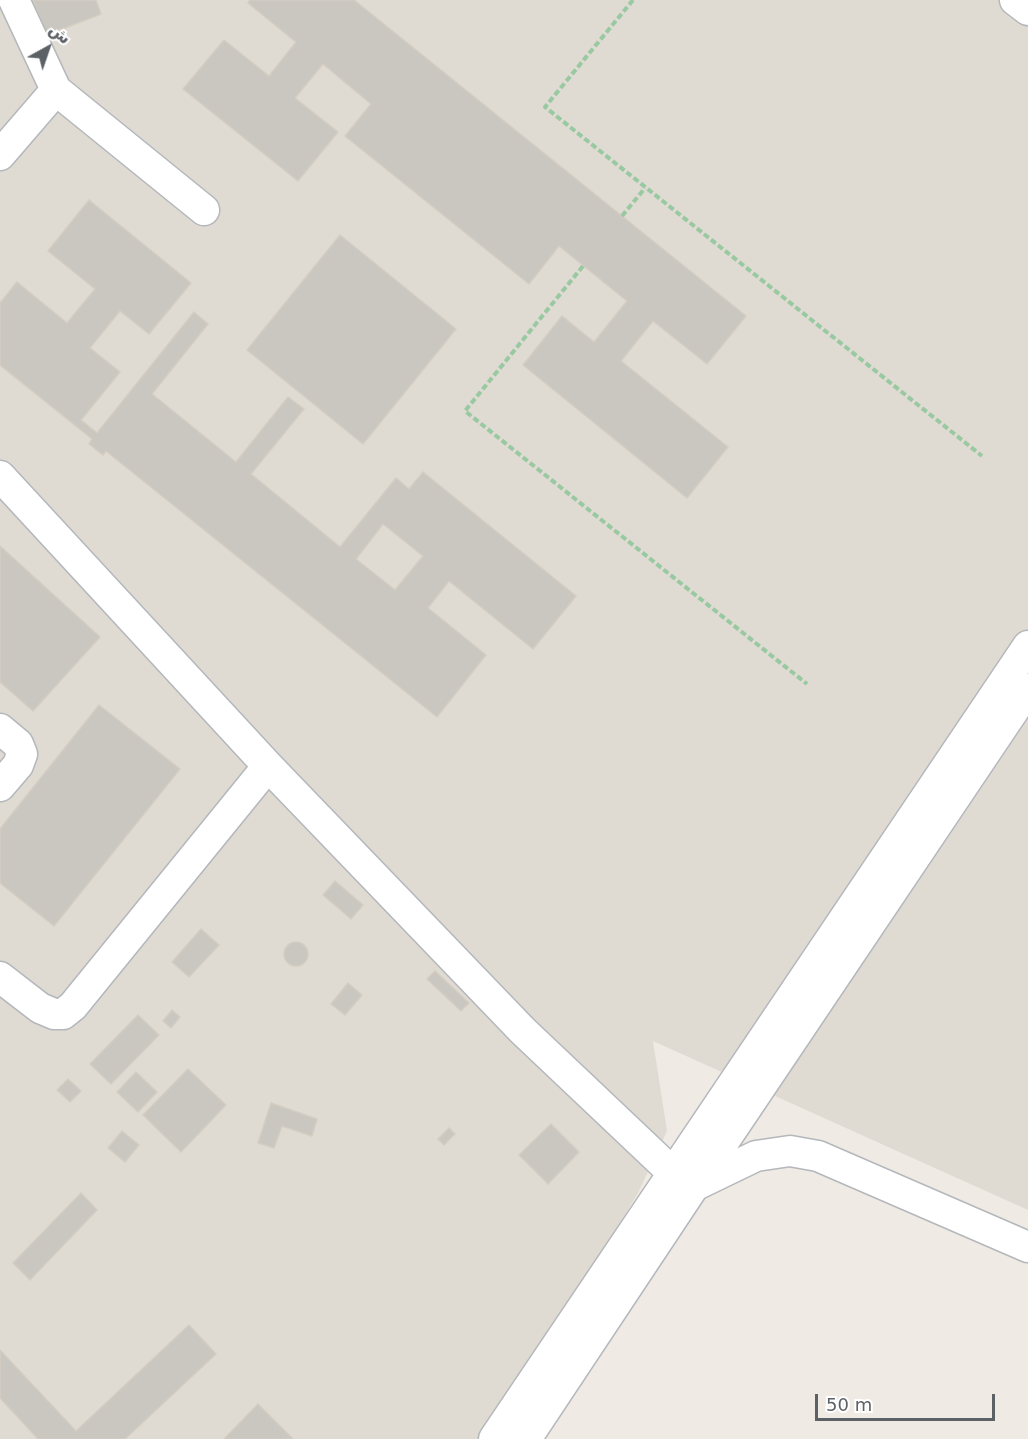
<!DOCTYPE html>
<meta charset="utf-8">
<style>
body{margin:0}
#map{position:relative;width:1028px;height:1439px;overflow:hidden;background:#efebe4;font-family:"DejaVu Sans",Cairo,sans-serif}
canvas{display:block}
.north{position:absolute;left:18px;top:18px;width:60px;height:60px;-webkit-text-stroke:4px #fff;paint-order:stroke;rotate:40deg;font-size:16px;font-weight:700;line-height:24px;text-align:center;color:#5c6165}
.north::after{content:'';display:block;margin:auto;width:21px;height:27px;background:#5c6165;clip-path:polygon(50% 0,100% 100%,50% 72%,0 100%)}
.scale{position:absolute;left:815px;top:1394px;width:180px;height:27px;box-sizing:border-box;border:3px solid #5c6165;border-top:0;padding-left:8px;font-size:18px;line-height:21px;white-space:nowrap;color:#5c6165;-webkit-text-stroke:4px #fff;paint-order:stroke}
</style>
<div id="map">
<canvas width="1028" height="1439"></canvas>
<div class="north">ش</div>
<div class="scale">50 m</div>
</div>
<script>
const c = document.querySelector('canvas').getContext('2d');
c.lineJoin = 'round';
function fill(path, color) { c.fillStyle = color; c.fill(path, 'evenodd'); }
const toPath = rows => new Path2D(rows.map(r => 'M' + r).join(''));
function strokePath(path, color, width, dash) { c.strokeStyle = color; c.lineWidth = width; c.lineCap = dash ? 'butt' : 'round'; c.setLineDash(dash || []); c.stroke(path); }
fill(toPath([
 [0,0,1028,0,1028,1210,653,1041,667,1131,638,1193,570,1306,478,1439,0,1439]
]), '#dfdad2');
const building = toPath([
 [33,0,96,0,101,14,47,35,33,0],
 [250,0,354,0,746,316,707,364,653,321,621,361,728,447,687,498,523,365,562,316,594,342,627,301,559,246,529,284,345,136,371,104,323,64,295,98,338,132,298,181,183,89,224,40,269,76,296,42,248,3,250,0],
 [89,200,191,283,149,334,120,311,90,348,120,372,81,420,97,433,194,312,208,324,152,394,236,462,288,397,304,409,251,474,340,547,396,478,409,489,423,472,576,596,533,649,449,581,428,608,486,655,437,717,106,451,103,455,89,444,92,439,0,365,0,303,17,282,67,323,95,289,48,251,89,200],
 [383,524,423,556,395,590,356,559,383,524],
 [340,235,456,329,363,444,247,350,340,235],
 [0,546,100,637,33,711,0,682,0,546],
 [99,705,180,769,54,926,0,883,0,829,99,705],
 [335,881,363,905,351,919,323,895,335,881],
 [201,929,219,945,189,977,172,962,201,929],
 '284 954a12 12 0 1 1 24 0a12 12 0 1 1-24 0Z',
 [435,971,469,1003,461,1011,427,979,435,971],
 [348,983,362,995,345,1015,331,1004,348,983],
 [172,1010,180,1017,171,1028,163,1021,172,1010],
 [138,1015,159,1035,111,1084,90,1064,138,1015],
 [188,1069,226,1105,181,1152,143,1115,188,1069],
 [136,1072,157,1092,138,1112,117,1092,136,1072],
 [68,1079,81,1091,70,1102,57,1090,68,1079],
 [271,1103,317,1119,312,1136,282,1126,274,1148,258,1143,271,1103],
 [551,1124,579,1152,548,1184,519,1155,551,1124],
 [449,1128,455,1134,444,1145,438,1139,449,1128],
 [122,1131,139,1145,125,1162,108,1148,122,1131],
 [81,1193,97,1210,30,1280,13,1263,81,1193],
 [189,1325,216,1354,125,1439,38,1439,0,1398,0,1350,76,1431,189,1325],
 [258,1404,293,1439,224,1439,258,1404]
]);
fill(building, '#cac6c0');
strokePath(building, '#d4cdc2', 1.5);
const minor = toPath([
 [14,0,56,90,204,210],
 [1015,0,1028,10],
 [0,155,56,90],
 [0,476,268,766,523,1031,673,1173,694,1186,756,1156,790,1151,818,1156,1028,1247],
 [0,729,18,744,22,754,18,765,0,786],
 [0,977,40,1008,54,1014,63,1014,73,1006,268,766],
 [494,1439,1028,646],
 [526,1439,694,1186,1028,689]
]);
strokePath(minor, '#b4b7bb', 33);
strokePath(toPath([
 [633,0,545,107,982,456],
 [622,216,645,188],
 [583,266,465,411,807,684]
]), '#98c9a1', 4, [6, 3]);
strokePath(minor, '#fff', 30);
</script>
